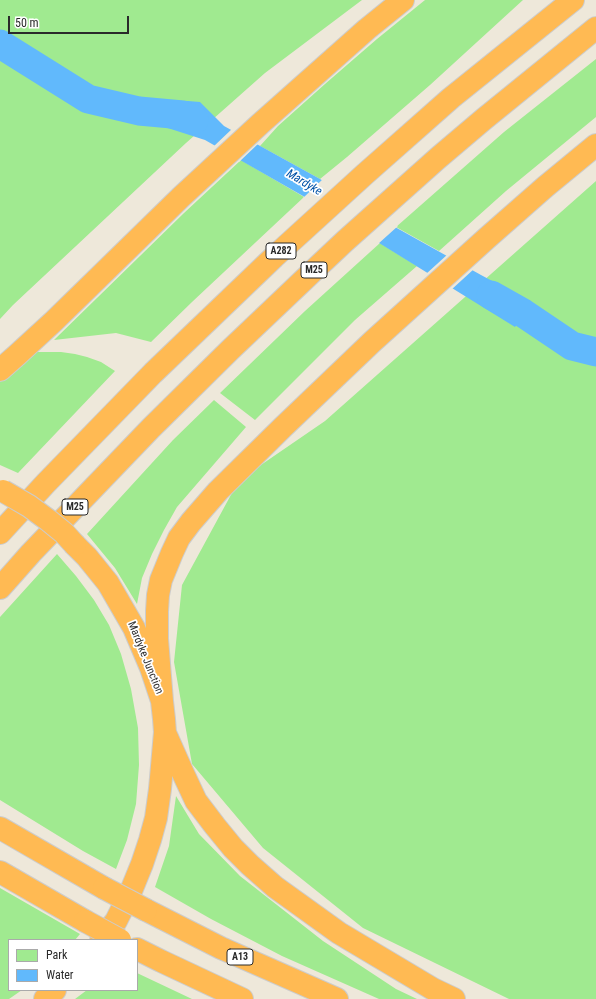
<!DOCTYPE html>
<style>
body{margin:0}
#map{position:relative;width:596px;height:999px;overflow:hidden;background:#eee8da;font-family:"Roboto Condensed",sans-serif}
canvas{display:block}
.legend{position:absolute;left:8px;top:939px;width:130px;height:52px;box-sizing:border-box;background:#fff;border:1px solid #aaa;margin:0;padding:5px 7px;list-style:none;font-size:12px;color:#2a2a2a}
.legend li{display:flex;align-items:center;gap:8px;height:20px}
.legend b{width:20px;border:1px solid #aaa}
.scale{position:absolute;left:8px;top:16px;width:121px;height:18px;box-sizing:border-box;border:2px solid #2a2a2a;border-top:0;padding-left:5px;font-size:12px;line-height:14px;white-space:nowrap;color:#2a2a2a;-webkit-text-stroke:3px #fff;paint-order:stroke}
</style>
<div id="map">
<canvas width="596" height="999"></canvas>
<ul class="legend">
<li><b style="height:11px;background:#a0ea90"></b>Park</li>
<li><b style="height:11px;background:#61b9fc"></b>Water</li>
</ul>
<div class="scale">50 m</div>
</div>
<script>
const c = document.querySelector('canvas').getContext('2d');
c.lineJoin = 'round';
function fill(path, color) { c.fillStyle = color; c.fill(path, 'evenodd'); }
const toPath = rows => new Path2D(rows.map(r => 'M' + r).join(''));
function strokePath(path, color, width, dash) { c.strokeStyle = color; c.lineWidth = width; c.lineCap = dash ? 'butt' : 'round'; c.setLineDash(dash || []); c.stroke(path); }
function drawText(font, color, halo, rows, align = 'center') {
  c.font = font + ' "Roboto Condensed",sans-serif'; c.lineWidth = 3.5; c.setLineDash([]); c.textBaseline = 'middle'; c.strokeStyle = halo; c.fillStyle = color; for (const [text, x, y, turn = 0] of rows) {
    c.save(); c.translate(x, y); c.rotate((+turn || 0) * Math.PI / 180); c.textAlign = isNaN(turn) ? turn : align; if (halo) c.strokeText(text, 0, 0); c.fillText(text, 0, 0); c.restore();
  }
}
fill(toPath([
 [0,0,362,0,265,73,186,143,13,305,0,319],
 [425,0,523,0,430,85,347,157,320,179,260,146,278,126,325,84,377,39],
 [596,59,596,117,506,191,439,251,396,227,504,132],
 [241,160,304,197,192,302,151,342,116,333,54,340,184,213],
 [596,181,596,999,509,999,363,928,263,848,192,764,174,662,182,585,239,480,325,421],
 [380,243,417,266,355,320,255,420,220,393,305,311],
 [26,352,61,352,75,354,87,357,101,362,115,371,18,473,0,465,0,376],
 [214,400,246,427,177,507,164,530,152,554,142,578,137,604,115,568,87,534,173,440],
 [57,554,76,576,94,600,109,625,121,654,131,689,138,728,139,765,136,804,127,840,116,869,83,851,0,800,0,617],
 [176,796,199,834,240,876,323,941,396,989,417,999,379,999,282,956,211,919,155,887,169,846],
 [0,888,80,934,75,940,9,940,9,990,22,990,9,999,0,999],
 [137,973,192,999,75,999,87,990,137,990]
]), '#a0ea90');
fill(toPath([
 [188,101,200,102,224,126,320,179,395,227,481,275,522,297,530,307,515,327,303,196,205,140,149,122,162,104,180,103]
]), '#61b9fc');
fill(toPath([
 [233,128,259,143,239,162,213,147],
 [323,179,398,226,378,244,303,198],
 [448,254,474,269,451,290,426,274]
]), '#eee8da');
strokePath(toPath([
 [0,44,88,99,139,111,183,115,194,120],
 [491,295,523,313,572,346,596,352]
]), '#61b9fc', 29);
const highway = toPath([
 [0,370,17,355,54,321,181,197,260,124,367,29,403,0],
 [0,533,46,483,153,373,274,257,365,174,451,98,573,0],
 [75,545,87,557,108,583,134,628,151,668,162,701,164,719,165,732,160,789,156,818,150,840,142,864,131,891,116,921,101,940],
 [0,588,31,553,151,428,230,350,311,273,345,241,438,158,484,119,596,28],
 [162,701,157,639,157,611,158,595,161,580,172,553,179,538,191,522,218,491,282,428,372,342,487,238,545,187,596,145],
 [166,735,182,771,196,801,215,826,233,848,250,865,275,887,339,933,433,989,454,999],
 [0,828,104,888],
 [0,872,85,921],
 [146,910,221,948,337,999],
 [137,949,161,961,242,999],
 [45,999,55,990]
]);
strokePath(highway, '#ccc', 24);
strokePath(highway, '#ffba53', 22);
const highwayBridge = toPath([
 [3,491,29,506,48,520,64,533,75,545],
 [104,888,146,910],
 [85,921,120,940]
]);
strokePath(highwayBridge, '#ccc', 24, []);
strokePath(highwayBridge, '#ffba53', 22);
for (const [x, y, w] of [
 [281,251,30],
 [314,270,26],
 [75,507,26],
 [240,957,26]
]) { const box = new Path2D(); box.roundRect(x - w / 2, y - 8, w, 16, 3); c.fillStyle = '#fff'; c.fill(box); strokePath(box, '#2a2a2a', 1); }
drawText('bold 10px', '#2a2a2a', null, [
 ["A282",281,251],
 ["M25",314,270],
 ["M25",75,507],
 ["A13",240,957]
]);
drawText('11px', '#2a2a2a', '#fff', [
 ["Mardyke Junction",145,658,68]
]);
drawText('italic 12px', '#0052a7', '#fff', [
 ["Mardyke",304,183,31]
]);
</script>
